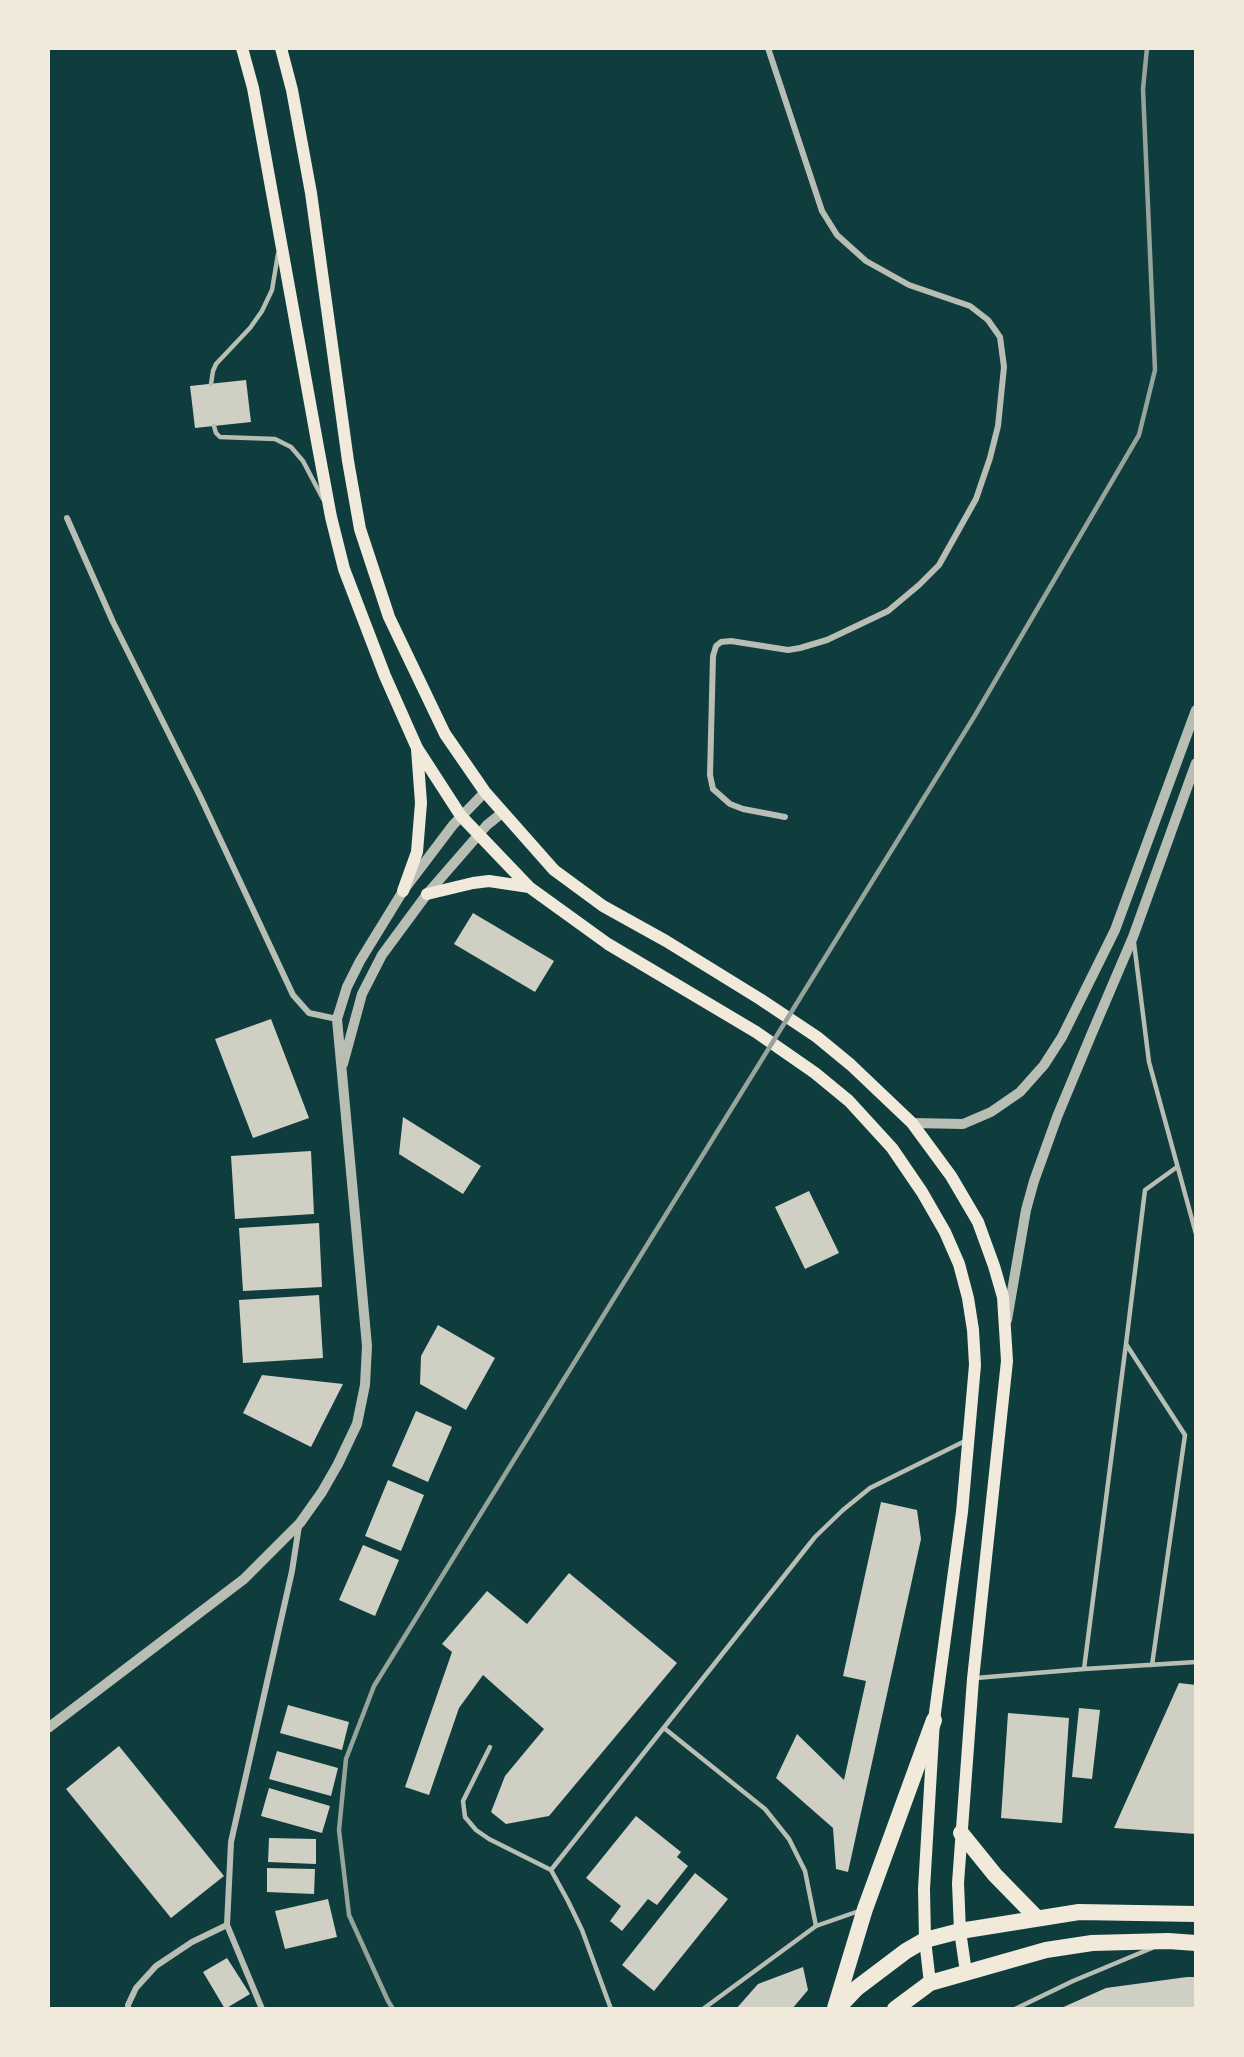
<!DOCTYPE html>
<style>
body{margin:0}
#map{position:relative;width:1244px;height:2057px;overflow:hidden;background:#0f3d3e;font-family:"Source Sans 3",sans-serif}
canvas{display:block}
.frame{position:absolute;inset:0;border:50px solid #f1e9da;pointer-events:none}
</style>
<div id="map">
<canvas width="1244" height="2057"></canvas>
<div class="frame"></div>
</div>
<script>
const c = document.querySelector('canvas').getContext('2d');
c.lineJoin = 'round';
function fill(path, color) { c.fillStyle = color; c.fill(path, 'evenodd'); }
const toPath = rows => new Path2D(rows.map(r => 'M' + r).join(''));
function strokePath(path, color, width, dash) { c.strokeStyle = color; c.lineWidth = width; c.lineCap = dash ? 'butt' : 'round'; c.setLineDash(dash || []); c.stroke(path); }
fill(toPath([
 [246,380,251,422,195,428,190,386],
 [473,913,554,961,535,992,454,944],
 [271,1019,309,1118,253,1138,215,1039],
 [403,1117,481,1166,463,1194,399,1154],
 [311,1151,314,1214,235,1219,231,1156],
 [809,1191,839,1253,805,1269,775,1207],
 [319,1223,322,1287,243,1291,239,1228],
 [319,1295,323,1358,243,1363,239,1300],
 [438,1325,495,1358,466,1410,420,1384,421,1356],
 [262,1375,343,1384,311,1447,243,1413],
 [416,1411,452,1427,428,1482,392,1466],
 [388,1480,424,1495,401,1551,365,1536],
 [881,1502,917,1510,921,1539,848,1872,836,1869,833,1828,776,1778,797,1734,844,1780,866,1681,843,1676],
 [363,1545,399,1560,375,1616,339,1600],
 [569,1573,677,1663,549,1816,506,1824,491,1812,505,1776,544,1729,483,1675,459,1708,429,1795,405,1787,452,1652,442,1644,487,1591,527,1624],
 [1179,1683,1196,1685,1196,1834,1114,1828],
 [288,1705,349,1722,342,1750,280,1733],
 [1079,1708,1100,1710,1092,1779,1072,1777],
 [1008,1713,1069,1718,1062,1823,1001,1818],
 [119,1746,224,1876,171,1918,66,1789],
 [277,1751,338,1768,331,1796,269,1779],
 [269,1788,330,1806,322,1833,261,1816],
 [636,1816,681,1852,677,1857,688,1866,657,1905,648,1899,622,1931,610,1921,621,1906,586,1878],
 [269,1838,316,1839,316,1864,268,1862],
 [267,1868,315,1869,314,1894,267,1892],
 [695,1873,728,1899,654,1991,622,1965],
 [328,1899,337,1937,285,1949,275,1911],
 [227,1958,250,1994,225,2009,203,1972],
 [803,1967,808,1990,792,2009,736,2009,758,1984],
 [1187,1977,1196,1977,1196,2009,1059,2009,1106,1988]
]), '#cfcfc3');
strokePath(toPath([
 [211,384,213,371,216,364,250,328,262,311,272,290,278,254],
 [214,426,216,433,220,437,275,439,291,447,303,461,323,499],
 [1134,943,1149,1062,1196,1234],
 [1152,1665,1185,1435,1126,1344,1145,1190,1177,1167],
 [1084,1669,1126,1344],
 [976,1678,1084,1669,1196,1662],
 [664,1728,765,1809,789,1839,805,1871,816,1926],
 [490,1747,463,1801,465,1817,476,1830,489,1839,551,1870],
 [611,2009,582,1930,568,1901,551,1870,815,1537,843,1510,870,1488,967,1440],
 [703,2009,816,1926,859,1911],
 [1015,2009,1073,1981,1152,1948]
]), '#b8beb3', 4.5);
strokePath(toPath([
 [768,48,822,211,837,235,866,261,909,285,970,306,988,320,1000,337,1004,367,998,426,990,458,976,499,939,565,919,585,888,611,827,640,800,648,788,650,731,641,721,642,716,646,713,656,710,775,713,789,730,804,743,809,785,817],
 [67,518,113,622,200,796,293,995,309,1013,337,1019],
 [128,2009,128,2005,136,1988,156,1966,192,1942,227,1925],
 [262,2009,227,1925,231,1842,292,1571,299,1526]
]), '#b8beb3', 6);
strokePath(toPath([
 [343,1064,362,994,382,955,427,894,487,825,502,813],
 [912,1123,963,1124,991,1112,1020,1092,1044,1065,1062,1037,1115,930,1196,710],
 [1007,1320,1026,1210,1034,1181,1057,1117,1092,1033,1133,937,1196,763],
 [48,1728,244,1579,300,1523,322,1492,338,1464,357,1424,365,1385,367,1346,337,1019,347,987,360,961,403,891,453,825,485,792]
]), '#b8beb3', 10);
strokePath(toPath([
 [242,48,253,88,318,447,331,517,344,569,385,676,417,748,461,816,529,887,608,944,756,1032,815,1073,849,1101,892,1148,922,1192,945,1232,959,1264,968,1298,973,1330,975,1365,962,1512,934,1720,924,1889,925,1940,930,1983],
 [281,48,292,90,311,193,348,461,360,529,389,617,445,734,485,792,554,870,603,906,666,941,760,999,817,1037,851,1065,912,1123,951,1176,978,1222,994,1266,1003,1297,1007,1361,973,1679,958,1883,960,1931,966,1972],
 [403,891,417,852,421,803,417,749],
 [427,894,473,883,489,881,529,887]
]), '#f1e9da', 12);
strokePath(toPath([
 [961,1833,995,1875,1037,1918],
 [835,2008,865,1909,934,1720],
 [837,2009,857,1988,906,1951,925,1940,960,1931,1079,1912,1196,1914],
 [895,2009,930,1983,1046,1950,1092,1943,1168,1941,1196,1943]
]), '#f1e9da', 16);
strokePath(toPath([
 [393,2009,388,2001,349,1915,339,1830,346,1759,374,1686,974,717,1139,435,1155,370,1143,89,1147,48]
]), '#97a49c', 4.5);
</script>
